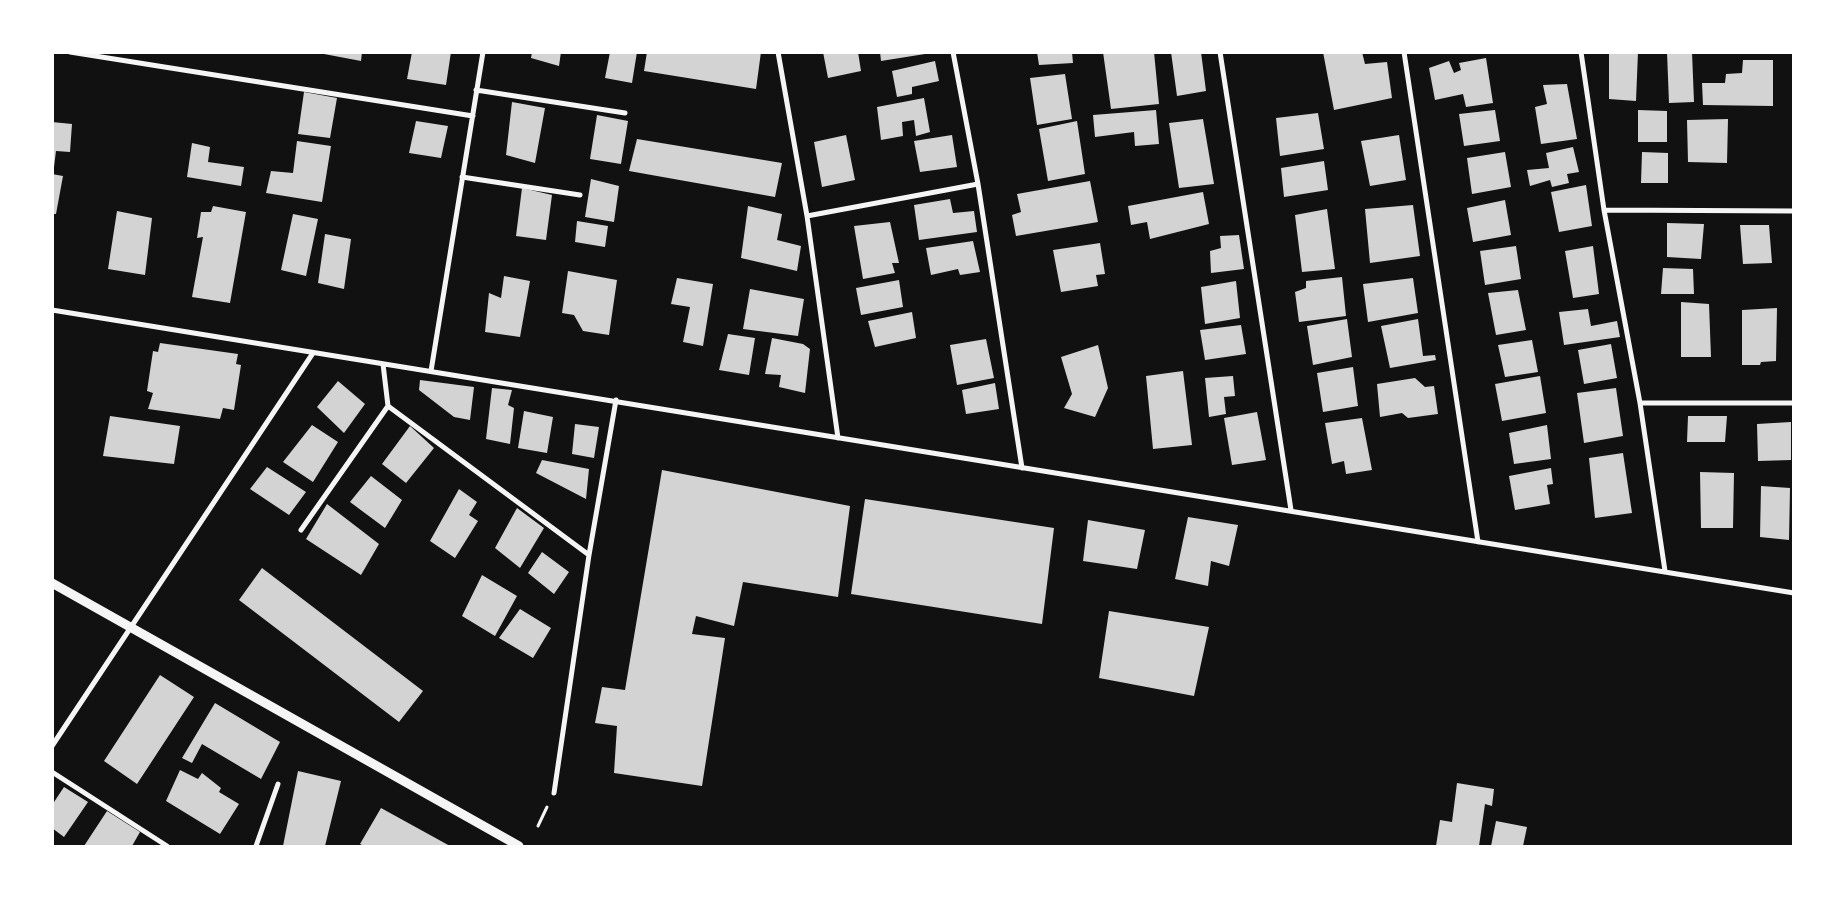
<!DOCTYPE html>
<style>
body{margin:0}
#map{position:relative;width:1846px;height:899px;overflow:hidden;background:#111;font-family:Cabin,sans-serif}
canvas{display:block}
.frame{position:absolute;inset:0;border:54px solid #fff;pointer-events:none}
</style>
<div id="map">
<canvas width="1846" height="899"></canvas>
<div class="frame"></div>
</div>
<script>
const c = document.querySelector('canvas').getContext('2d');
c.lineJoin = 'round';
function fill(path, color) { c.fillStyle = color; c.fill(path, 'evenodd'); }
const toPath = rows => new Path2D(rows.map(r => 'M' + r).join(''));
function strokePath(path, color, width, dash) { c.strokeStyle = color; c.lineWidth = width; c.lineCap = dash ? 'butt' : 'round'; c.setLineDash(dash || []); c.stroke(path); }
fill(toPath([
 [325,52,362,52,361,61,324,54],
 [412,52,451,52,446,85,407,79],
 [532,52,561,52,559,66,531,58],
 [610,52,637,52,632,83,605,78],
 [647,52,761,52,756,89,644,71],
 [823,52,858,52,861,71,828,78],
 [880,52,925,52,925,54,881,61],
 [1037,52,1072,52,1073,63,1039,65],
 [1103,52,1154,52,1159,104,1111,109],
 [1171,52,1201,52,1206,91,1177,96],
 [1323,52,1362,52,1365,64,1387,62,1392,98,1334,110],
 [1609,52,1638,52,1636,101,1609,99],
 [1667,52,1692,52,1694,102,1669,103],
 [1486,58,1493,103,1466,107,1463,94,1435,100,1429,68,1449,61,1454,73,1461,70,1459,63],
 [1743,60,1773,60,1773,106,1703,105,1702,83,1725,83,1726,74,1742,73],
 [935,61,939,81,912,87,912,94,897,97,892,71],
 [1065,74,1072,119,1037,125,1030,78],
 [1567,84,1577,139,1541,144,1535,107,1547,104,1543,85],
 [304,92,337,98,330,138,298,134],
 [924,98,930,132,916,136,914,120,902,122,903,136,881,140,877,107],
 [512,102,545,108,535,163,506,155],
 [1156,110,1159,144,1135,146,1134,132,1095,137,1093,115],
 [1495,110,1500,141,1464,146,1459,114],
 [1638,110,1667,111,1667,142,1638,142],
 [1318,113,1324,149,1280,156,1276,118],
 [597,115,628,121,621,164,590,159],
 [1203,119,1214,184,1179,188,1169,123],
 [1728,119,1727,163,1688,162,1687,120],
 [416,121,448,126,441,158,409,153],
 [1077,121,1085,174,1048,181,1039,129],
 [52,122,72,124,70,152,56,151,54,167],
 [846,135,855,180,822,187,814,142],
 [952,135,957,167,920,172,914,141],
 [1399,135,1406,180,1370,186,1361,141],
 [637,139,782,163,775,197,629,171],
 [297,141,331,146,322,202,266,193,271,171,293,173],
 [192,143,210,147,208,162,244,167,241,186,187,177],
 [1573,147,1579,172,1567,174,1569,183,1552,187,1550,180,1530,186,1527,170,1549,168,1546,153],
 [1505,152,1511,187,1472,194,1467,158],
 [1642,152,1668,153,1668,183,1641,183],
 [1324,161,1328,190,1284,197,1281,168],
 [52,174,63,176,56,214,52,214],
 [591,179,619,186,614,222,585,217],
 [1090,181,1098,222,1016,236,1012,215,1021,212,1017,194],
 [1586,185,1592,226,1559,232,1551,192],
 [522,188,552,195,546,240,516,236],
 [1203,192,1209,224,1150,239,1147,222,1131,225,1128,206],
 [950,199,953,213,974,211,977,232,919,240,914,205],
 [1505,200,1511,235,1473,242,1467,208],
 [1413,205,1420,256,1370,263,1365,209],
 [213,206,246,212,230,303,192,297,203,237,197,238,201,212,211,212],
 [748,206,782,214,777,240,801,246,797,271,741,258],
 [1327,209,1335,269,1302,272,1295,215],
 [117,211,152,218,145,275,108,269],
 [293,214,318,219,306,276,281,270],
 [577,221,608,226,605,247,575,242],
 [890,222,899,263,892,263,895,273,863,279,854,226],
 [1667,223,1704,224,1701,259,1667,257],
 [1740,225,1769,225,1772,263,1743,264],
 [325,234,351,239,344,289,318,283],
 [1239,235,1244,269,1211,273,1210,251,1221,248,1220,236],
 [973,241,980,272,960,275,958,269,931,275,926,248],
 [1100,243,1105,274,1096,275,1098,286,1061,292,1053,250],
 [1516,246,1521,279,1485,285,1480,251],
 [1593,246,1599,294,1573,298,1565,251],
 [1663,268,1693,269,1694,294,1661,294],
 [568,271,617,280,609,335,583,331,574,315,562,313],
 [504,276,530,281,520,337,485,332,489,293,501,298],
 [1342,277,1346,316,1299,322,1295,292,1306,288,1306,281],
 [677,278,713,284,703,346,683,342,690,307,671,304],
 [1413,278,1418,313,1368,322,1363,284],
 [899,280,903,307,861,315,856,288],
 [1236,281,1240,318,1205,324,1201,287],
 [750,289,804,299,798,336,743,329],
 [1518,290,1526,330,1496,335,1488,293],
 [1681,302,1709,304,1711,357,1681,357],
 [1777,308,1776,361,1761,362,1760,365,1742,365,1742,310],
 [1588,309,1591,326,1617,321,1620,337,1564,345,1559,312],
 [912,312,916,338,875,347,868,321],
 [1347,319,1352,357,1313,365,1307,326],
 [1418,319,1423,356,1435,355,1436,360,1390,368,1381,326],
 [1241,325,1246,354,1205,360,1200,330],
 [728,334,755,338,749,375,719,370],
 [772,338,803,344,810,349,805,393,779,387,781,375,765,374],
 [986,339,994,378,957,385,950,345],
 [1532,340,1538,372,1505,377,1498,345],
 [160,343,238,354,236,364,241,365,234,410,223,408,220,419,148,409,153,393,147,391,153,351,158,352],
 [1611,344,1617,378,1584,384,1578,350],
 [1098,345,1108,388,1095,417,1064,408,1072,394,1061,357],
 [1353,367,1358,406,1323,412,1317,373],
 [1183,371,1192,445,1153,449,1146,376],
 [1233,376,1235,396,1224,397,1226,414,1209,417,1205,378],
 [1540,376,1546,413,1502,421,1495,384],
 [1415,378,1425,387,1434,386,1438,414,1408,418,1402,413,1380,417,1377,384],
 [420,380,474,387,470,420,454,417,419,390],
 [338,381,365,404,344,433,317,407],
 [995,383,999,409,966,414,962,390],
 [492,388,512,390,508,405,514,408,510,444,486,439],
 [1616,388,1623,436,1584,443,1577,393],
 [524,411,553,417,547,453,518,448],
 [1257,412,1266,460,1232,465,1224,418],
 [110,416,180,426,174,464,103,456],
 [1688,416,1727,416,1725,442,1687,442],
 [1362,418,1372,470,1346,474,1344,461,1332,464,1325,423],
 [1791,422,1791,460,1758,461,1757,424],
 [575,424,599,427,594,458,572,454],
 [312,425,338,442,313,482,283,462],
 [1547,425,1551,459,1514,464,1509,433],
 [410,426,434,448,406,483,382,464],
 [1623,453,1632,513,1595,518,1589,458],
 [542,460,589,469,586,499,536,473],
 [267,467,306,492,289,515,250,489],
 [1551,468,1553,484,1547,485,1550,504,1515,510,1509,476],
 [662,470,850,506,838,597,743,582,734,626,696,616,692,634,725,638,702,786,614,773,617,726,595,723,602,687,625,690],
 [1700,472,1734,473,1733,528,1701,528],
 [371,476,402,500,385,528,350,502],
 [1761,486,1790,488,1789,540,1760,537],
 [459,489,477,502,469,515,478,521,455,558,430,541],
 [865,499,1054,528,1042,624,851,594],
 [327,504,379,544,361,575,306,539],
 [517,508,544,528,520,568,495,548],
 [1188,517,1238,525,1229,566,1211,561,1208,586,1175,579],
 [1088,520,1145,530,1137,569,1083,561],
 [542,552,569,572,554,594,528,573],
 [262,568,423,691,399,722,239,600],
 [482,575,517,596,495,636,462,616],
 [520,609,551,628,533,658,499,638],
 [1109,611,1209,627,1194,696,1099,678],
 [160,675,194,697,137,784,104,761],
 [215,703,280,742,261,779,202,744,192,763,182,758],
 [180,770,198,779,202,773,221,788,219,792,239,804,220,834,166,801],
 [298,771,341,781,325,846,283,846],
 [1457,783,1494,789,1492,806,1485,804,1479,846,1436,846,1440,820,1452,822],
 [64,787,88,802,64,837,52,828,52,805],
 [381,808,450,846,364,846,360,844],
 [107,811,140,832,132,846,84,846],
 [1496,821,1527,827,1523,846,1491,846]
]), '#d3d3d3');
strokePath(toPath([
 [538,826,547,807]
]), '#f5f5f5', 3);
strokePath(toPath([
 [70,52,473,116],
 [778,52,807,216,838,438],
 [953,52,978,184,1022,468],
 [1220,52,1291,510],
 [1404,52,1478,542],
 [1581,52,1604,210,1640,403,1665,571],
 [476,90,625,113],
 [462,177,580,195],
 [1604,210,1794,211],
 [807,216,978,184],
 [52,310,1794,593],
 [431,371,483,52],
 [1640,403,1794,403],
 [388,406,589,555],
 [301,530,388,406,383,364],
 [52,746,313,353],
 [52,772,167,846],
 [554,793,589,555,616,400],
 [256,846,278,784]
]), '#f5f5f5', 5);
strokePath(toPath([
 [52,583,519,846]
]), '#f5f5f5', 9);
</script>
